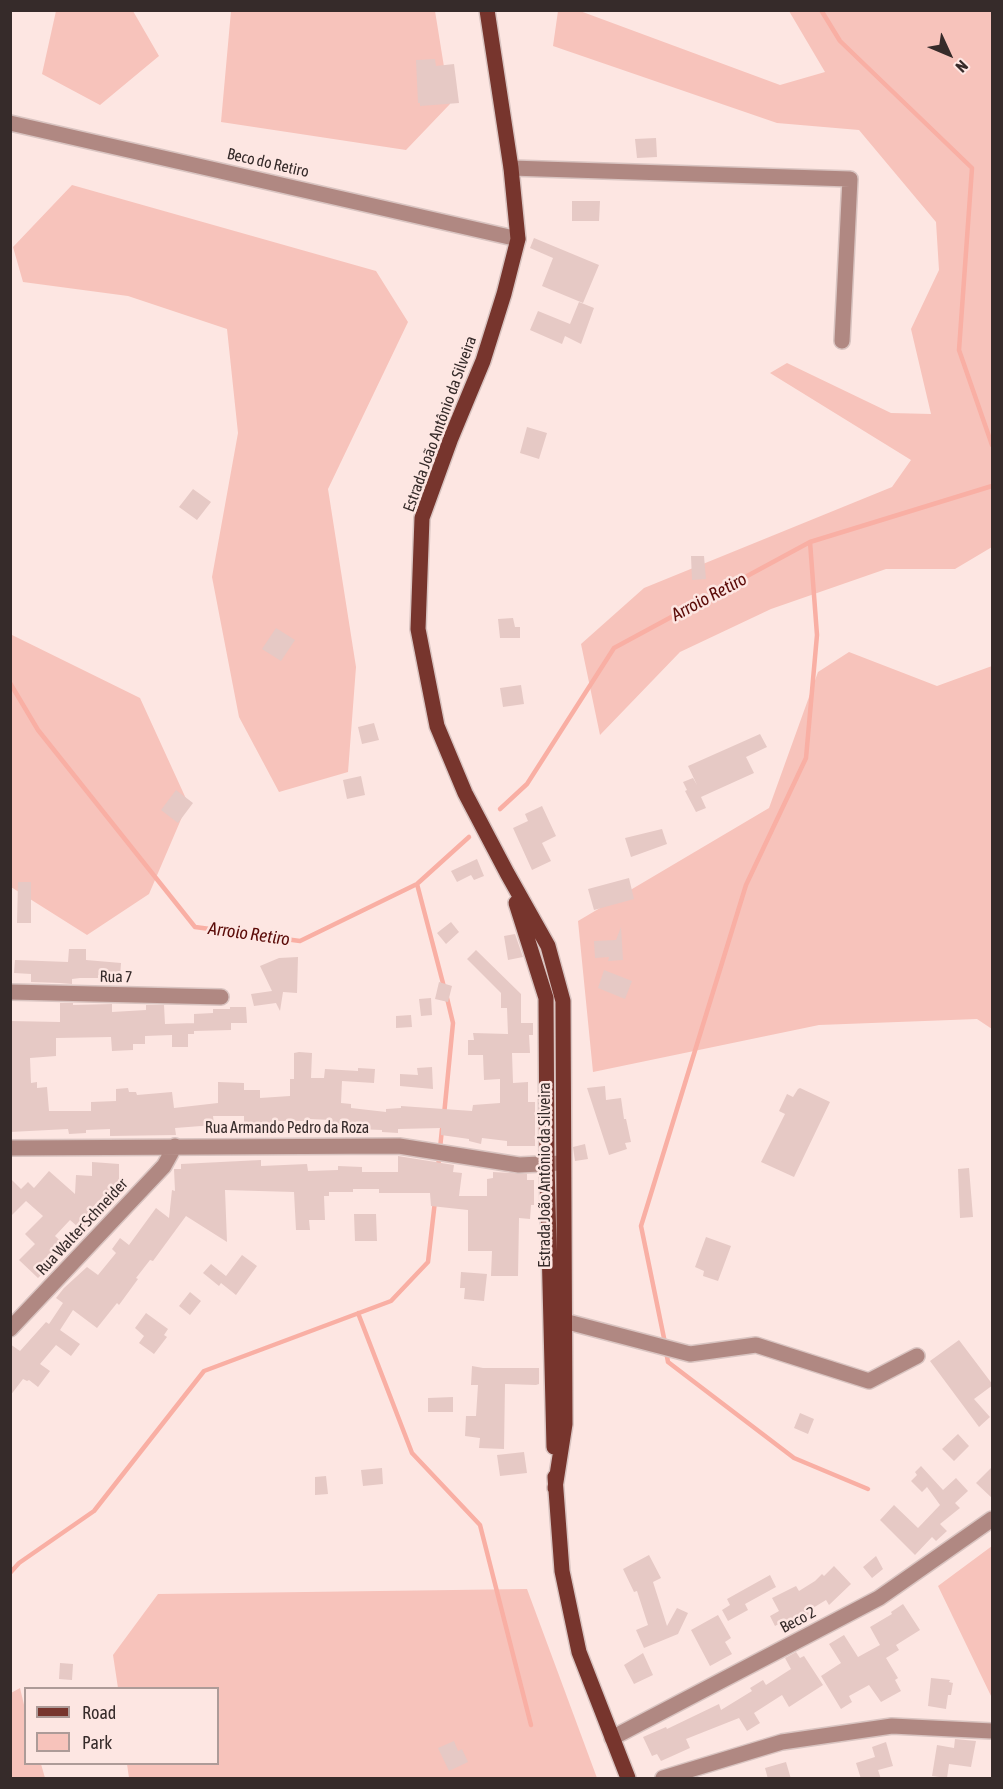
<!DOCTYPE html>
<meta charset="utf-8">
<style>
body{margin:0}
#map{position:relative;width:1003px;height:1789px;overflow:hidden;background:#fde6e2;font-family:"Asap Condensed",sans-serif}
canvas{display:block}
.frame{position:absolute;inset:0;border:12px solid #362b2a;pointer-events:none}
.legend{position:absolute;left:24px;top:1687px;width:195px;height:78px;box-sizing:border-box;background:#fde6e2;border:2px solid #ad9b98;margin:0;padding:8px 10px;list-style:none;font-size:18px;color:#362b2a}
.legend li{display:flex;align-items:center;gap:12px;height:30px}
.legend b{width:30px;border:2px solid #ad9b98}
.north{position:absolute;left:919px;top:24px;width:60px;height:60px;-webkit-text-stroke:4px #fde6e2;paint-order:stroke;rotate:134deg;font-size:16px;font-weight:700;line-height:24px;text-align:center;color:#362b2a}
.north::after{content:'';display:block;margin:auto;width:21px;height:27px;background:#362b2a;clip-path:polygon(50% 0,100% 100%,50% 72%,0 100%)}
</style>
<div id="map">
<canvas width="1003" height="1789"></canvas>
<div class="frame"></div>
<ul class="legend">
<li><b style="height:8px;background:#77352d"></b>Road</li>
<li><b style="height:16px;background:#f7c3bb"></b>Park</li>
</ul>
<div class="north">N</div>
</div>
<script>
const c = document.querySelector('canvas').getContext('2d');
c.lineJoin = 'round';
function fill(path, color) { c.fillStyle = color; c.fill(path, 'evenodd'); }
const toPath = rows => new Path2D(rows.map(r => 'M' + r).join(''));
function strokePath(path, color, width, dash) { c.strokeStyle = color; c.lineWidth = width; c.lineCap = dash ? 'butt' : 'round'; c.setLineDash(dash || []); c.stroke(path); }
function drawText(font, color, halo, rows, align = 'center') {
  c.font = font + ' "Asap Condensed",sans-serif'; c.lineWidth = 5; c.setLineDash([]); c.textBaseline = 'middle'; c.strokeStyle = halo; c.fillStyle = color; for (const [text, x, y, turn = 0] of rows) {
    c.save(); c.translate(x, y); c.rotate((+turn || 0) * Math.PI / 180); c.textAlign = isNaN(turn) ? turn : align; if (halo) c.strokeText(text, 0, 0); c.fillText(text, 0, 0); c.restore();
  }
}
fill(toPath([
 [56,11,133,11,159,56,100,105,42,74],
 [231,11,435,11,450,104,406,150,221,122],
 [558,11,580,11,780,85,825,72,789,11,992,11,992,547,955,569,886,569,771,609,680,652,600,735,581,644,644,588,892,487,911,460,770,373,787,363,891,413,931,414,911,329,939,270,936,222,859,130,777,123,553,46],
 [72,185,376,271,408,322,328,489,356,667,348,772,279,792,239,717,212,577,238,433,227,329,128,296,23,282,13,247],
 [10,634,140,698,188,803,149,894,87,935,11,887],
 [849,652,937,686,992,666,992,1029,977,1019,819,1025,593,1072,578,921,769,808,818,672],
 [992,1546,992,1698,938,1586],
 [527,1589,597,1778,129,1778,127,1764,218,1764,218,1688,118,1688,113,1655,158,1594],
 [20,1688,25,1709,26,1764,41,1764,45,1778,11,1778,11,1693]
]), '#f7c3bb');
strokePath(toPath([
 [821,10,840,41,972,168,959,350,992,445],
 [10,683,38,730,195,927,300,941,417,884,469,837],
 [500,809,527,784,614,648,810,542,992,486],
 [417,884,444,987],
 [444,1115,453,1023,447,998],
 [438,1168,442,1129],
 [358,1313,412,1453,480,1525,531,1725],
 [665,1343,641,1226,746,885,806,758,817,635,810,542],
 [666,1351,668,1362,794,1458,868,1489],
 [10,1573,19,1563,94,1511,204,1371,391,1301,428,1262,435,1201]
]), '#f9afa4', 4.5);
fill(toPath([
 [435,59,436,66,454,64,459,103,420,106,420,103,418,103,416,60],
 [656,138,657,157,637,158,635,139],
 [572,201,600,201,599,221,572,221],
 [534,238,599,265,583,303,542,286,553,258,530,248],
 [579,302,594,308,581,344,565,336,562,344,530,330,538,311,570,324],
 [527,427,547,433,539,459,520,453],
 [193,489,211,502,197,520,179,507],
 [691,556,704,556,706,579,692,580],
 [513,618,515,627,520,627,520,638,500,638,498,619],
 [276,628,295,640,281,661,262,649],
 [521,685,524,704,503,707,500,688],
 [374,723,379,740,362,744,358,727],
 [760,734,767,747,746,757,754,773,701,797,706,808,696,812,685,791,687,790,683,782,693,778,697,785,688,766],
 [361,776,365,795,347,799,343,780],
 [176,790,193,803,178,823,161,810],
 [542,806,556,836,542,843,551,861,532,870,513,828,528,821,525,814],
 [662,829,667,844,631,857,625,838],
 [477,859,484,876,474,880,471,875,457,882,451,871],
 [629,878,634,899,594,910,588,889],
 [18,882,31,882,31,923,17,923],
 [451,922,459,932,446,944,437,933],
 [621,927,623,960,608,961,609,957,595,958,594,941,616,940],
 [515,934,523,957,508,960,504,936],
 [69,949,86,949,86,960,121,963,120,977,98,975,98,978,80,978,72,979,72,984,60,983,31,982,31,974,14,973,15,960,68,962],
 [476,950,521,994,521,1023,533,1023,533,1035,529,1035,530,1053,512,1053,513,1083,528,1082,528,1102,535,1102,535,1146,507,1146,507,1141,482,1138,481,1144,469,1141,469,1139,441,1135,441,1128,398,1129,398,1133,382,1132,382,1130,332,1128,332,1120,309,1119,309,1121,276,1121,276,1128,244,1128,244,1116,213,1116,214,1125,175,1128,176,1135,110,1136,110,1129,86,1130,86,1133,69,1134,68,1129,10,1132,10,1021,60,1022,60,1003,73,1003,73,1005,112,1004,112,1012,146,1010,146,1005,164,1005,165,1024,194,1023,194,1034,188,1034,188,1047,172,1047,172,1035,145,1036,145,1044,133,1044,133,1050,112,1051,111,1037,56,1038,56,1056,30,1058,31,1083,37,1082,37,1088,47,1087,49,1111,91,1111,91,1102,116,1101,116,1089,128,1088,129,1092,136,1092,137,1095,172,1092,174,1108,218,1103,218,1082,244,1083,244,1090,260,1090,260,1098,290,1096,290,1079,294,1079,294,1053,299,1052,312,1053,311,1078,324,1078,325,1069,358,1071,358,1068,375,1069,374,1083,342,1081,341,1103,351,1104,351,1108,386,1112,386,1109,401,1108,401,1106,472,1111,473,1105,500,1103,500,1079,484,1080,483,1055,468,1055,468,1040,474,1040,473,1033,508,1034,507,1008,501,1008,501,993,467,959],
 [298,957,297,993,283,992,280,1011,276,1003,254,1006,251,994,272,991,260,966,279,958],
 [604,970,632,981,625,999,598,988],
 [439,982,452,986,448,1002,435,999],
 [431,998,432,1015,421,1016,419,999],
 [230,1007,246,1007,247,1023,231,1023,231,1030,194,1031,194,1014,213,1013,213,1009,230,1009],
 [411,1015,412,1027,396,1028,396,1016],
 [432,1067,433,1089,400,1086,400,1074,418,1075,417,1068],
 [605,1086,606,1100,621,1098,624,1119,626,1119,631,1142,625,1143,627,1149,609,1155,587,1088],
 [800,1088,830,1102,794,1177,761,1162,785,1114,779,1111,787,1094,793,1097,798,1089],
 [585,1144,588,1159,575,1161,573,1147],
 [398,1156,454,1165,453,1172,462,1173,459,1196,487,1196,487,1179,493,1178,493,1172,527,1174,527,1180,534,1180,534,1205,531,1205,530,1219,519,1218,518,1276,491,1276,492,1251,468,1251,468,1210,431,1206,430,1193,379,1193,379,1189,353,1189,353,1192,329,1192,329,1196,324,1196,325,1220,309,1220,310,1230,296,1230,294,1192,225,1190,227,1242,186,1216,153,1261,150,1260,136,1278,138,1279,119,1305,117,1303,97,1328,73,1310,60,1330,80,1344,71,1356,56,1345,40,1364,50,1371,38,1387,29,1380,27,1381,23,1379,10,1396,10,1344,20,1351,46,1322,49,1324,63,1303,56,1298,64,1288,87,1267,98,1275,116,1253,112,1249,120,1238,129,1245,156,1208,169,1218,172,1190,175,1191,174,1169,181,1169,181,1164,261,1160,261,1166,307,1164,308,1171,338,1170,338,1166,362,1167,362,1172,398,1172],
 [92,1162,119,1164,119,1190,109,1190,91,1209,96,1215,90,1222,93,1225,85,1233,70,1220,55,1236,66,1246,65,1253,45,1258,52,1264,38,1278,19,1260,35,1244,25,1234,43,1216,26,1201,10,1217,10,1178,21,1189,28,1182,34,1188,49,1171,75,1194,76,1175,92,1176],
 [969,1168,973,1217,960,1218,958,1169],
 [354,1214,376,1214,377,1241,355,1241],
 [706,1237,731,1246,718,1281,703,1276,704,1271,695,1267],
 [242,1255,257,1266,236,1295,221,1283,219,1286,203,1273,211,1264,226,1276],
 [461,1272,487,1274,484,1301,464,1299,465,1288,460,1288],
 [190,1292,201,1301,190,1315,179,1306],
 [146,1313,168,1329,164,1335,167,1337,154,1354,139,1343,144,1336,135,1328],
 [959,1340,993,1385,974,1399,990,1417,979,1427,930,1361],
 [472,1366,483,1368,539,1368,539,1384,536,1385,505,1384,504,1449,479,1448,480,1438,465,1436,466,1416,476,1416,478,1385,471,1385],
 [453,1397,453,1412,428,1412,428,1398],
 [800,1413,814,1419,808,1434,794,1428],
 [958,1434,969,1446,954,1461,942,1449],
 [524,1452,527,1473,500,1476,497,1455],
 [921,1466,943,1490,956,1478,968,1491,955,1503,960,1508,940,1524,947,1531,936,1541,932,1537,915,1555,880,1520,894,1505,918,1528,940,1505,927,1487,922,1492,911,1481,917,1475,915,1472],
 [993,1466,993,1499,976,1483],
 [382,1468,383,1484,363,1486,361,1470],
 [326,1476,328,1494,315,1495,315,1477],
 [649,1555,661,1578,653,1582,667,1626,677,1608,688,1613,678,1634,644,1648,636,1630,648,1625,637,1591,634,1592,623,1569],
 [876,1556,883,1569,872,1578,863,1567],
 [834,1566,851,1584,829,1605,826,1600,808,1611,811,1617,788,1628,784,1621,775,1626,770,1616,779,1611,772,1598,796,1586,799,1591,815,1581,822,1574,824,1576],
 [770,1575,776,1587,745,1604,748,1610,728,1621,722,1610,730,1605,727,1599],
 [903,1604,920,1630,896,1645,899,1650,886,1658,898,1678,895,1680,901,1691,881,1702,869,1685,849,1696,852,1702,841,1709,821,1676,841,1663,829,1644,844,1635,858,1657,880,1645,870,1627,892,1614,891,1612],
 [718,1615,731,1638,725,1642,732,1654,710,1666,691,1630],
 [796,1652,800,1658,804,1656,823,1685,789,1707,782,1695,754,1713,760,1723,747,1731,739,1718,686,1739,690,1748,670,1757,661,1761,657,1754,652,1756,643,1737,666,1727,667,1729,719,1704,721,1710,752,1691,750,1688,763,1680,766,1685,791,1669,785,1658],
 [643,1653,653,1675,634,1684,624,1665],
 [60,1663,73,1664,72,1680,59,1679],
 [931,1678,950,1680,949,1682,953,1683,951,1695,948,1695,946,1709,928,1706],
 [955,1739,976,1741,971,1767,949,1764,947,1778,932,1776,937,1745,954,1748],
 [454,1741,458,1751,462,1749,468,1762,449,1771,438,1748],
 [886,1742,893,1766,878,1770,881,1779,861,1779,856,1763,875,1757,872,1747],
 [786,1762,791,1779,768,1779,765,1768]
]), '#e6c9c5');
const minor = toPath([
 [10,123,518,239],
 [511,168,850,179,842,341],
 [10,992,221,997],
 [10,1148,399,1146,519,1165,562,1163],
 [564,1321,690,1354,756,1345,869,1381,917,1356],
 [10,1329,164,1166,175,1146],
 [612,1738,879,1598,992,1519],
 [663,1778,782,1742,892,1726,992,1731]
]);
const major = toPath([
 [487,10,511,168,518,239,504,294,483,361,451,438,422,518,418,629,437,726,465,793,507,873,548,946,563,1001,565,1424,555,1488],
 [516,903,546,998,547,1163,554,1447],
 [555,1477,562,1571,579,1652,628,1778]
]);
strokePath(minor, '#d9c4c1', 18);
strokePath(major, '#d9c4c1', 18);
strokePath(minor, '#b08882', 15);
strokePath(major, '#77352d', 15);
drawText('16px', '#362b2a', '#fde6e2', [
 ["Beco do Retiro",268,163,13],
 ["Estrada João Antônio da Silveira",440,424,-70],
 ["Rua 7",116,977,1],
 ["Rua Armando Pedro da Roza",287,1128],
 ["Estrada João Antônio da Silveira",545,1175,-90],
 ["Rua Walter Schneider",82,1227,-47],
 ["Beco 2",798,1620,-28]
]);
drawText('italic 18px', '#5b0b08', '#fde6e2', [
 ["Arroio Retiro",709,597,-28],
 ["Arroio Retiro",249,934,8]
]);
</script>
